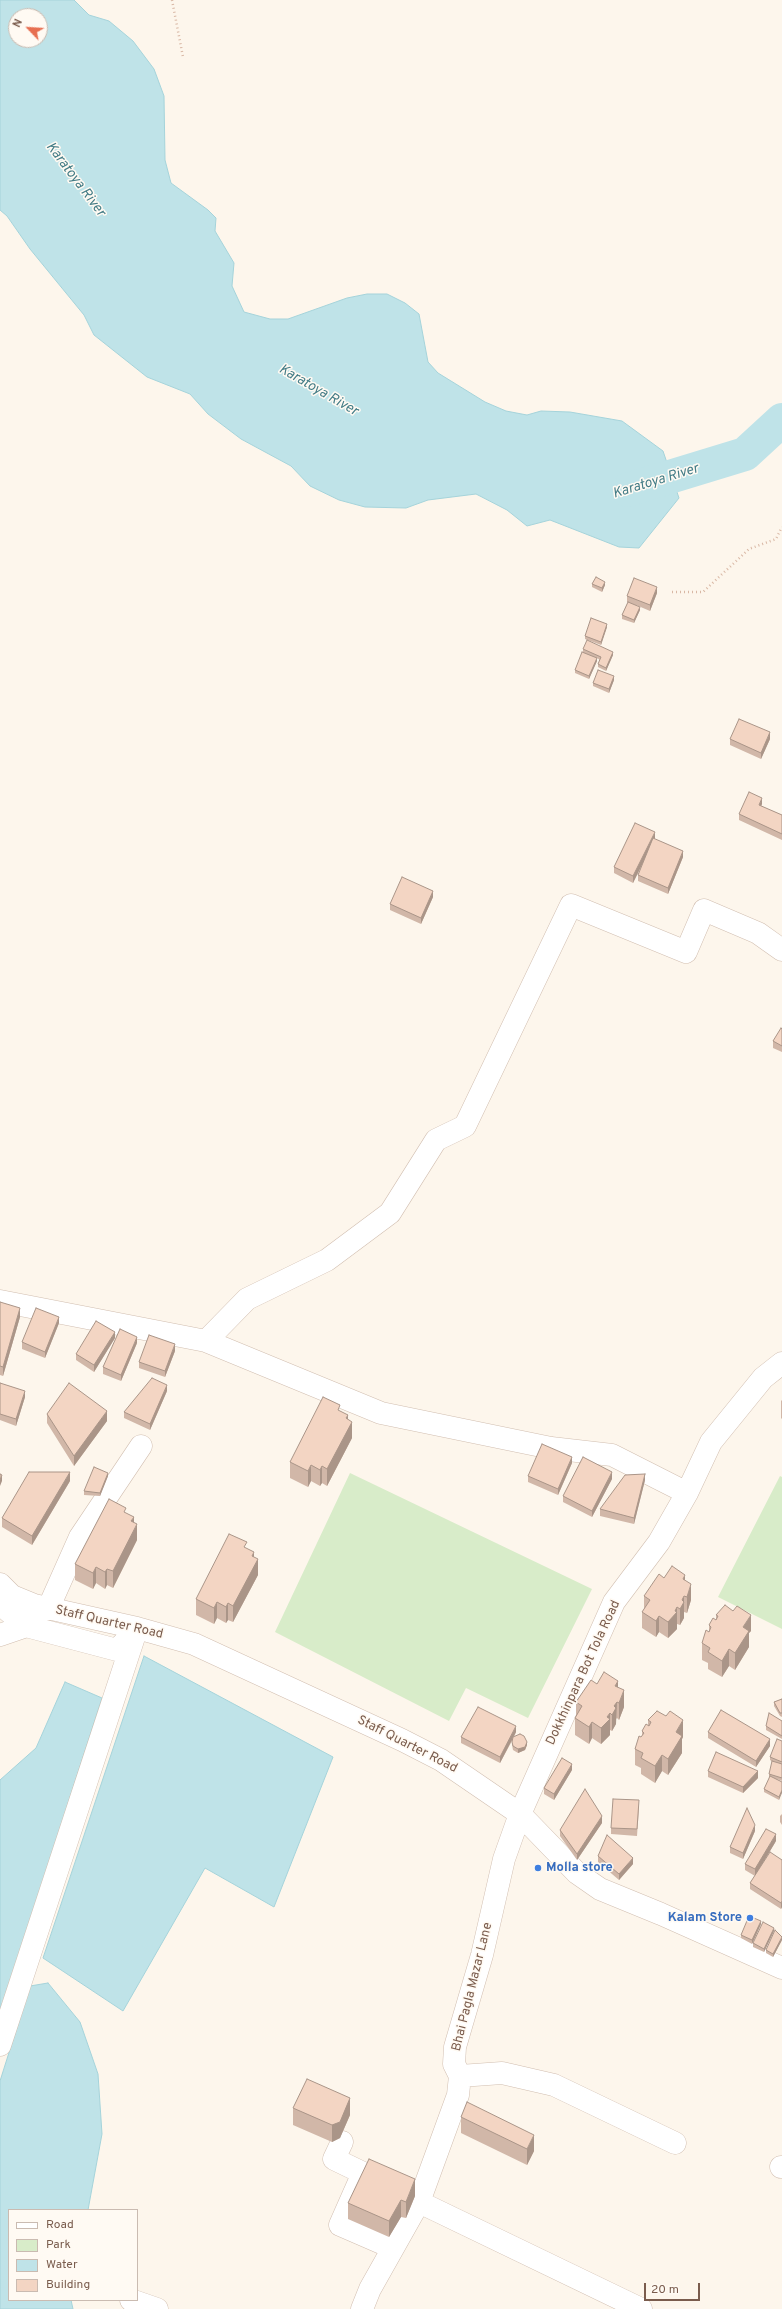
<!DOCTYPE html>
<style>
body{margin:0}
#map{position:relative;width:782px;height:2309px;overflow:hidden;background:#fdf6ec;font-family:Overpass,sans-serif}
canvas{display:block}
.legend{position:absolute;left:8px;top:2209px;width:130px;height:92px;box-sizing:border-box;background:#fffaf3;border:1px solid #cabbb1;margin:0;padding:5px 7px;list-style:none;font-size:12px;color:#7a5c4d}
.legend li{display:flex;align-items:center;gap:8px;height:20px}
.legend b{width:20px;border:1px solid #cabbb1}
.north{position:absolute;left:8px;top:8px;width:40px;height:40px;box-sizing:border-box;background:#fffaf3;border:1px solid #cabbb1;border-radius:50%;rotate:295deg;font-size:11px;font-weight:700;line-height:16px;text-align:center;color:#7a5c4d}
.north::after{content:'';display:block;margin:auto;width:14px;height:18px;background:#e76f51;clip-path:polygon(50% 0,100% 100%,50% 72%,0 100%)}
.scale{position:absolute;left:644px;top:2283px;width:56px;height:18px;box-sizing:border-box;border:2px solid #7a5c4d;border-top:0;padding-left:5px;font-size:12px;line-height:14px;white-space:nowrap;color:#7a5c4d;-webkit-text-stroke:3px #fffaf3;paint-order:stroke}
</style>
<div id="map">
<canvas width="782" height="2309"></canvas>
<ul class="legend">
<li><b style="height:5px;background:#fff"></b>Road</li>
<li><b style="height:11px;background:#d8ecc9"></b>Park</li>
<li><b style="height:11px;background:#bfe3e8"></b>Water</li>
<li><b style="height:11px;background:#f3d5c3"></b>Building</li>
</ul>
<div class="north">N</div>
<div class="scale">20 m</div>
</div>
<script>
const c = document.querySelector('canvas').getContext('2d');
c.lineJoin = 'round';
function fill(path, color) { c.fillStyle = color; c.fill(path, 'evenodd'); }
const toPath = rows => new Path2D(rows.map(r => 'M' + r).join(''));
function strokePath(path, color, width, dash) { c.strokeStyle = color; c.lineWidth = width; c.lineCap = dash ? 'butt' : 'round'; c.setLineDash(dash || []); c.stroke(path); }
function drawText(font, color, halo, rows, align = 'center') {
  c.font = font + ' Overpass,sans-serif'; c.lineWidth = 3; c.setLineDash([]); c.textBaseline = 'middle'; c.strokeStyle = halo; c.fillStyle = color; for (const [text, x, y, turn = 0] of rows) {
    c.save(); c.translate(x, y); c.rotate((+turn || 0) * Math.PI / 180); c.textAlign = isNaN(turn) ? turn : align; if (halo) c.strokeText(text, 0, 0); c.fillText(text, 0, 0); c.restore();
  }
}
fill(toPath([
 [350,1473,592,1589,528,1718,466,1688,449,1721,275,1632],
 [780,1476,782,1477,782,1629,718,1597]
]), '#d8ecc9');
const water = toPath([
 [0,0,74,0,89,15,109,21,133,41,154,69,164,96,165,160,171,183,208,210,216,218,215,231,234,263,232,286,244,312,270,319,288,319,347,298,367,294,387,294,405,303,419,314,428,362,438,373,485,402,506,411,527,415,541,411,570,412,622,421,663,451,679,498,639,548,619,547,550,520,527,526,507,510,476,494,428,500,406,508,365,507,339,500,310,486,291,466,241,439,208,414,190,394,147,377,94,335,84,315,30,249,7,216,0,210,0,0],
 [16,16,40,16,40,40,16,40,16,16],
 [144,1656,333,1757,274,1907,205,1868,123,2011,43,1958,144,1656],
 [65,1682,102,1698,0,2015,0,1780,36,1748,65,1682],
 [48,1983,80,2022,98,2074,102,2134,88,2210,9,2210,9,2300,71,2300,73,2309,0,2309,0,2081,30,1986,48,1983]
]);
fill(water, '#bfe3e8');
strokePath(water, '#a5d3da', 1);
strokePath(toPath([
 [627,490,745,454,782,420]
]), '#bfe3e8', 34);
const minor = toPath([
 [0,1301,206,1341,381,1413,551,1448,612,1455,687,1493],
 [206,1341,247,1299,327,1260,390,1213,436,1140,465,1126,571,905,686,952,704,910,758,933,782,950],
 [0,1584,12,1596,34,1605,137,1628,194,1644,402,1740,441,1760,520,1814,577,1873,600,1889,661,1914,782,1968],
 [0,1604,26,1626,117,1650,135,1631],
 [48,1609,80,1537,141,1446],
 [0,1635,35,1623],
 [0,2045,137,1628],
 [460,2076,502,2073,554,2085,675,2143],
 [342,2142,334,2159,363,2173,340,2225,393,2248],
 [781,2167,782,2167],
 [419,2202,641,2309],
 [131,2300,157,2309],
 [362,2309,370,2289,419,2202,458,2095,460,2076,454,2064,455,2047,482,1955,504,1859,520,1814,614,1602,659,1542,687,1493,711,1442,763,1378,782,1363]
]);
strokePath(minor, '#d1beb0', 23);
strokePath(toPath([
 [172,0,183,57],
 [672,592,703,592,749,549,776,539,782,527]
]), '#d9b8a5', 2.5, [1, 3]);
strokePath(minor, '#fff', 22);
fill(toPath([
 [592,584,605,585,602,592,592,587],
 [657,593,650,611,636,605,640,610,634,623,622,619,622,615,628,602,627,602,627,596],
 [607,627,601,645,585,639,585,636],
 [583,649,613,655,606,671,598,667,598,664,600,660,597,658,597,661,589,679,575,673,575,670,583,652],
 [614,680,609,693,593,686,593,683],
 [730,739,770,739,761,759,730,745],
 [762,804,761,806,782,815,782,840,739,820,739,814],
 [655,838,654,839,683,857,668,894,638,881,638,875,643,863,633,883,614,873,614,867],
 [433,897,421,924,390,910,390,904],
 [782,1029,782,1052,773,1048,773,1041],
 [0,1302,20,1317,3,1376,0,1375],
 [59,1323,45,1358,22,1349,22,1342],
 [115,1338,94,1372,76,1360,76,1354],
 [137,1343,121,1381,103,1374,103,1367],
 [175,1351,165,1377,139,1368,139,1362],
 [0,1383,25,1397,16,1426,0,1420],
 [167,1391,150,1430,124,1418,124,1412],
 [782,1400,782,1419,781,1418,781,1401],
 [340,1411,348,1420,352,1438,327,1486,322,1483,320,1486,311,1481,308,1487,290,1478,290,1462],
 [47,1414,107,1421,74,1466,47,1423],
 [572,1463,558,1495,528,1482,528,1476],
 [108,1476,100,1496,84,1495,84,1491],
 [612,1479,592,1517,563,1502,563,1496],
 [645,1480,634,1524,600,1516,600,1509],
 [70,1481,32,1545,2,1527,2,1518],
 [126,1514,134,1522,137,1540,113,1588,107,1585,105,1589,96,1583,93,1589,75,1580,75,1564],
 [247,1549,254,1557,258,1575,233,1622,228,1620,226,1623,217,1618,214,1624,196,1615,196,1599],
 [664,1578,685,1581,691,1600,687,1613,684,1612,684,1618,680,1625,677,1624,677,1629,668,1638,659,1632,656,1637,642,1628,642,1612,644,1609,644,1596],
 [716,1615,751,1631,749,1633,749,1647,735,1670,729,1666,722,1677,708,1669,708,1663,702,1660,702,1643,709,1631,709,1625,716,1620],
 [597,1684,618,1687,624,1707,619,1720,617,1718,616,1719,616,1724,612,1731,610,1730,610,1735,601,1744,592,1738,589,1744,575,1735,575,1718,576,1716,576,1702],
 [782,1699,782,1717,780,1716,774,1706,774,1702],
 [648,1720,683,1737,682,1739,682,1753,668,1775,662,1771,655,1783,641,1774,641,1768,635,1765,635,1749,642,1736,642,1731,648,1725],
 [782,1721,782,1739,766,1730,766,1726],
 [516,1732,514,1737,527,1745,525,1750,518,1753,513,1750,512,1745,513,1739,500,1763,461,1743,461,1737],
 [708,1732,770,1746,756,1767,708,1738],
 [782,1741,782,1781,777,1779,782,1782,779,1800,764,1792,764,1789,770,1777,769,1777,769,1774,773,1762,770,1760,770,1757],
 [572,1770,554,1800,544,1794,544,1788],
 [708,1771,758,1778,743,1793,708,1777],
 [639,1807,637,1836,611,1834,611,1828],
 [782,1814,782,1825,780,1822,780,1816],
 [602,1823,577,1860,560,1836,560,1830],
 [755,1831,743,1859,730,1853,730,1847],
 [776,1841,757,1873,782,1860,782,1907,781,1909,750,1889,750,1883,755,1876,745,1870,745,1864],
 [598,1856,633,1864,619,1880,598,1862],
 [761,1924,752,1944,741,1938,741,1935],
 [774,1931,764,1952,753,1947,753,1943],
 [782,1940,773,1957,766,1953,766,1950],
 [293,2108,350,2115,340,2138,332,2142,293,2125],
 [461,2117,534,2151,527,2165,461,2133],
 [415,2196,406,2218,401,2217,389,2237,348,2219,348,2203]
]), '#d1b7a8');
fill(toPath([
 [605,582,605,585,602,592,602,588],
 [657,587,657,593,650,611,650,605],
 [640,607,640,610,634,623,634,620],
 [607,624,607,627,601,645,601,642],
 [613,652,613,655,606,671,606,668],
 [597,658,597,661,589,679,589,676],
 [614,676,614,680,609,693,609,689],
 [770,732,770,739,761,759,761,753],
 [762,798,762,804,759,811,759,805],
 [655,832,655,838,633,883,633,876],
 [683,851,683,857,668,894,668,888],
 [433,891,433,897,421,924,421,918],
 [20,1308,20,1317,3,1376,3,1367],
 [59,1317,59,1323,45,1358,45,1352],
 [115,1332,115,1338,94,1372,94,1365],
 [137,1337,137,1343,121,1381,121,1375],
 [175,1344,175,1351,165,1377,165,1371],
 [167,1385,167,1391,150,1430,150,1424],
 [25,1391,25,1397,16,1426,16,1419],
 [107,1411,107,1421,74,1466,74,1456],
 [348,1415,348,1428,352,1422,352,1438,327,1486,327,1469,346,1418],
 [572,1457,572,1463,558,1495,558,1489],
 [311,1465,311,1481,308,1487,308,1471],
 [322,1466,322,1483,320,1486,320,1470],
 [70,1472,70,1481,32,1545,32,1536],
 [612,1472,612,1479,592,1517,592,1511],
 [108,1473,108,1476,100,1496,100,1493],
 [645,1474,645,1480,634,1524,634,1518],
 [2,1475,2,1481,0,1486,0,1480],
 [134,1517,134,1530,137,1524,137,1540,113,1588,113,1571,131,1521],
 [254,1552,254,1565,258,1559,258,1575,233,1622,233,1606,252,1556],
 [96,1567,96,1583,93,1589,93,1573],
 [107,1569,107,1585,105,1589,105,1572],
 [685,1575,685,1591,683,1579],
 [691,1584,691,1600,687,1613,687,1597],
 [684,1596,684,1618,680,1625,680,1609,682,1600],
 [217,1602,217,1618,214,1624,214,1608],
 [228,1603,228,1620,226,1623,226,1607],
 [677,1607,677,1629,668,1638,668,1622],
 [751,1615,751,1631,749,1633,749,1647,735,1670,735,1653,743,1627],
 [659,1616,659,1632,656,1637,656,1621],
 [729,1649,729,1666,722,1677,722,1661],
 [618,1681,618,1697,615,1686],
 [624,1690,624,1707,619,1720,619,1703],
 [617,1702,616,1724,612,1731,612,1715,614,1706],
 [610,1713,610,1735,601,1744,601,1728],
 [683,1720,683,1737,682,1739,682,1753,668,1775,668,1759,676,1732],
 [592,1722,592,1738,589,1744,589,1727],
 [516,1726,516,1732,500,1763,500,1757],
 [770,1739,770,1746,756,1767,756,1761],
 [527,1742,527,1745,525,1750,518,1753,518,1749],
 [662,1755,662,1771,655,1783,655,1766],
 [572,1764,572,1770,554,1800,554,1794],
 [758,1771,758,1778,743,1793,743,1787],
 [782,1790,782,1793,779,1800,779,1797],
 [602,1816,602,1823,577,1860,577,1854],
 [755,1825,755,1831,743,1859,743,1853],
 [776,1834,776,1841,755,1876,755,1869],
 [633,1858,633,1864,619,1880,619,1874],
 [782,1901,782,1907,781,1909,781,1903],
 [761,1921,761,1924,752,1944,752,1940],
 [774,1928,774,1931,764,1952,764,1949],
 [782,1937,782,1940,773,1957,773,1954],
 [350,2098,350,2115,340,2138,332,2142,332,2125],
 [534,2135,534,2151,527,2165,527,2149],
 [415,2179,415,2196,406,2218,406,2202],
 [401,2200,401,2217,389,2237,389,2221]
]), '#aa9588');
const building = toPath([
 [596,577,605,582,602,588,592,584,596,577],
 [634,578,657,587,650,605,627,596,634,578],
 [628,602,640,607,634,620,622,615,628,602],
 [591,618,607,624,601,642,585,636,591,618],
 [587,640,613,652,606,668,598,664,601,657,583,649,587,640],
 [582,652,597,658,589,676,575,670,582,652],
 [598,670,614,676,609,689,593,683,598,670],
 [739,719,770,732,761,753,730,739,739,719],
 [749,792,762,798,759,805,782,815,782,834,739,814,749,792],
 [635,823,655,832,633,876,614,867,635,823],
 [653,838,683,851,668,888,638,875,653,838],
 [402,877,433,891,421,918,390,904,402,877],
 [781,1028,782,1029,782,1046,773,1041,781,1028],
 [0,1302,20,1308,3,1367,0,1366,0,1302],
 [36,1308,59,1317,45,1352,22,1342,36,1308],
 [96,1321,115,1332,94,1365,76,1354,96,1321],
 [120,1329,137,1337,121,1375,103,1367,120,1329],
 [149,1335,175,1344,165,1371,139,1362,149,1335],
 [152,1378,167,1385,150,1424,124,1412,152,1378],
 [0,1383,25,1391,16,1419,0,1414,0,1383],
 [69,1383,107,1411,74,1456,47,1414,69,1383],
 [323,1397,340,1405,338,1410,348,1415,346,1418,352,1422,327,1469,322,1466,320,1470,311,1465,308,1471,290,1462,323,1397],
 [542,1444,572,1457,558,1489,528,1476,542,1444],
 [583,1457,612,1472,592,1511,563,1496,583,1457],
 [94,1467,108,1473,100,1493,84,1491,94,1467],
 [29,1472,70,1472,32,1536,2,1518,29,1472],
 [0,1474,2,1475,0,1480,0,1474],
 [645,1474,634,1518,600,1509,625,1475,645,1474],
 [109,1499,126,1508,124,1512,134,1517,131,1521,137,1524,113,1571,107,1569,105,1572,96,1567,93,1573,75,1564,109,1499],
 [229,1534,247,1542,244,1547,254,1552,252,1556,258,1559,233,1606,228,1603,226,1607,217,1602,214,1608,196,1599,229,1534],
 [672,1566,685,1575,683,1579,691,1584,687,1597,684,1596,682,1600,684,1602,680,1609,677,1607,675,1611,677,1612,668,1622,659,1616,656,1621,642,1612,650,1600,644,1596,659,1574,664,1578,672,1566],
 [725,1605,733,1611,737,1606,751,1615,743,1627,749,1631,735,1653,729,1649,722,1661,708,1652,710,1648,702,1643,706,1630,709,1632,711,1627,709,1625,713,1618,716,1620,718,1616,716,1615,725,1605],
 [604,1672,618,1681,615,1686,624,1690,619,1703,617,1702,614,1706,616,1708,612,1715,610,1713,607,1717,610,1719,601,1728,592,1722,589,1727,575,1718,582,1706,576,1702,591,1680,597,1684,604,1672],
 [782,1699,782,1713,780,1713,774,1702,782,1699],
 [478,1707,516,1726,500,1757,461,1737,478,1707],
 [721,1710,770,1739,756,1761,708,1732,721,1710],
 [657,1711,666,1716,670,1711,683,1720,676,1732,682,1736,668,1759,662,1755,655,1766,641,1758,643,1753,635,1749,639,1736,641,1737,644,1733,642,1731,646,1724,649,1726,651,1722,648,1720,657,1711],
 [769,1713,782,1721,782,1736,766,1726,769,1713],
 [520,1734,524,1736,527,1742,525,1747,518,1749,513,1746,512,1742,513,1737,520,1734],
 [777,1739,782,1741,782,1762,770,1757,777,1739],
 [716,1752,758,1771,743,1787,708,1771,716,1752],
 [562,1758,572,1764,554,1794,544,1788,562,1758],
 [772,1761,782,1764,782,1778,769,1774,772,1761],
 [770,1776,782,1782,782,1790,779,1797,764,1789,770,1776],
 [585,1789,602,1816,577,1854,560,1830,585,1789],
 [613,1799,639,1800,637,1829,611,1828,613,1799],
 [747,1808,755,1825,743,1853,730,1847,747,1808],
 [766,1829,776,1834,755,1869,745,1864,766,1829],
 [607,1835,633,1858,619,1874,598,1856,607,1835],
 [770,1852,782,1860,782,1901,781,1903,750,1883,770,1852],
 [749,1916,761,1921,752,1940,741,1935,749,1916],
 [763,1922,774,1928,764,1949,753,1943,763,1922],
 [775,1930,782,1937,773,1954,766,1950,775,1930],
 [307,2079,350,2098,340,2122,332,2125,293,2108,307,2079],
 [467,2102,534,2135,527,2149,461,2117,467,2102],
 [369,2159,415,2179,406,2202,401,2200,389,2221,348,2203,369,2159]
]);
fill(building, '#f3d5c3');
strokePath(building, '#aa9588', 1);
for (const [x, y, r, color] of [
 [538,1868,4,"#3f7fe0"],
 [750,1918,4,"#3f7fe0"]
]) { const dot = new Path2D(); dot.arc(x, y, r, 0, 2 * Math.PI); c.fillStyle = color; c.fill(dot); strokePath(dot, '#fffaf3', 1.5); }
drawText('13px', '#7a5c4d', '#fffaf3', [
 ["Staff Quarter Road",109,1623,13],
 ["Dokkhinpara Bot Tola Road",584,1673,-65],
 ["Staff Quarter Road",407,1745,27],
 ["Bhai Pagla Mazar Lane",473,1987,-76]
]);
drawText('bold 13px', '#366cbe', '#fffaf3', [
 ["Molla store",546,1868],
 ["Kalam Store",742,1918,"right"]
], 'left');
drawText('italic 14px', '#437c86', '#fffaf3', [
 ["Karatoya River",75,180,53],
 ["Karatoya River",318,391,30],
 ["Karatoya River",656,482,-17]
]);
</script>
